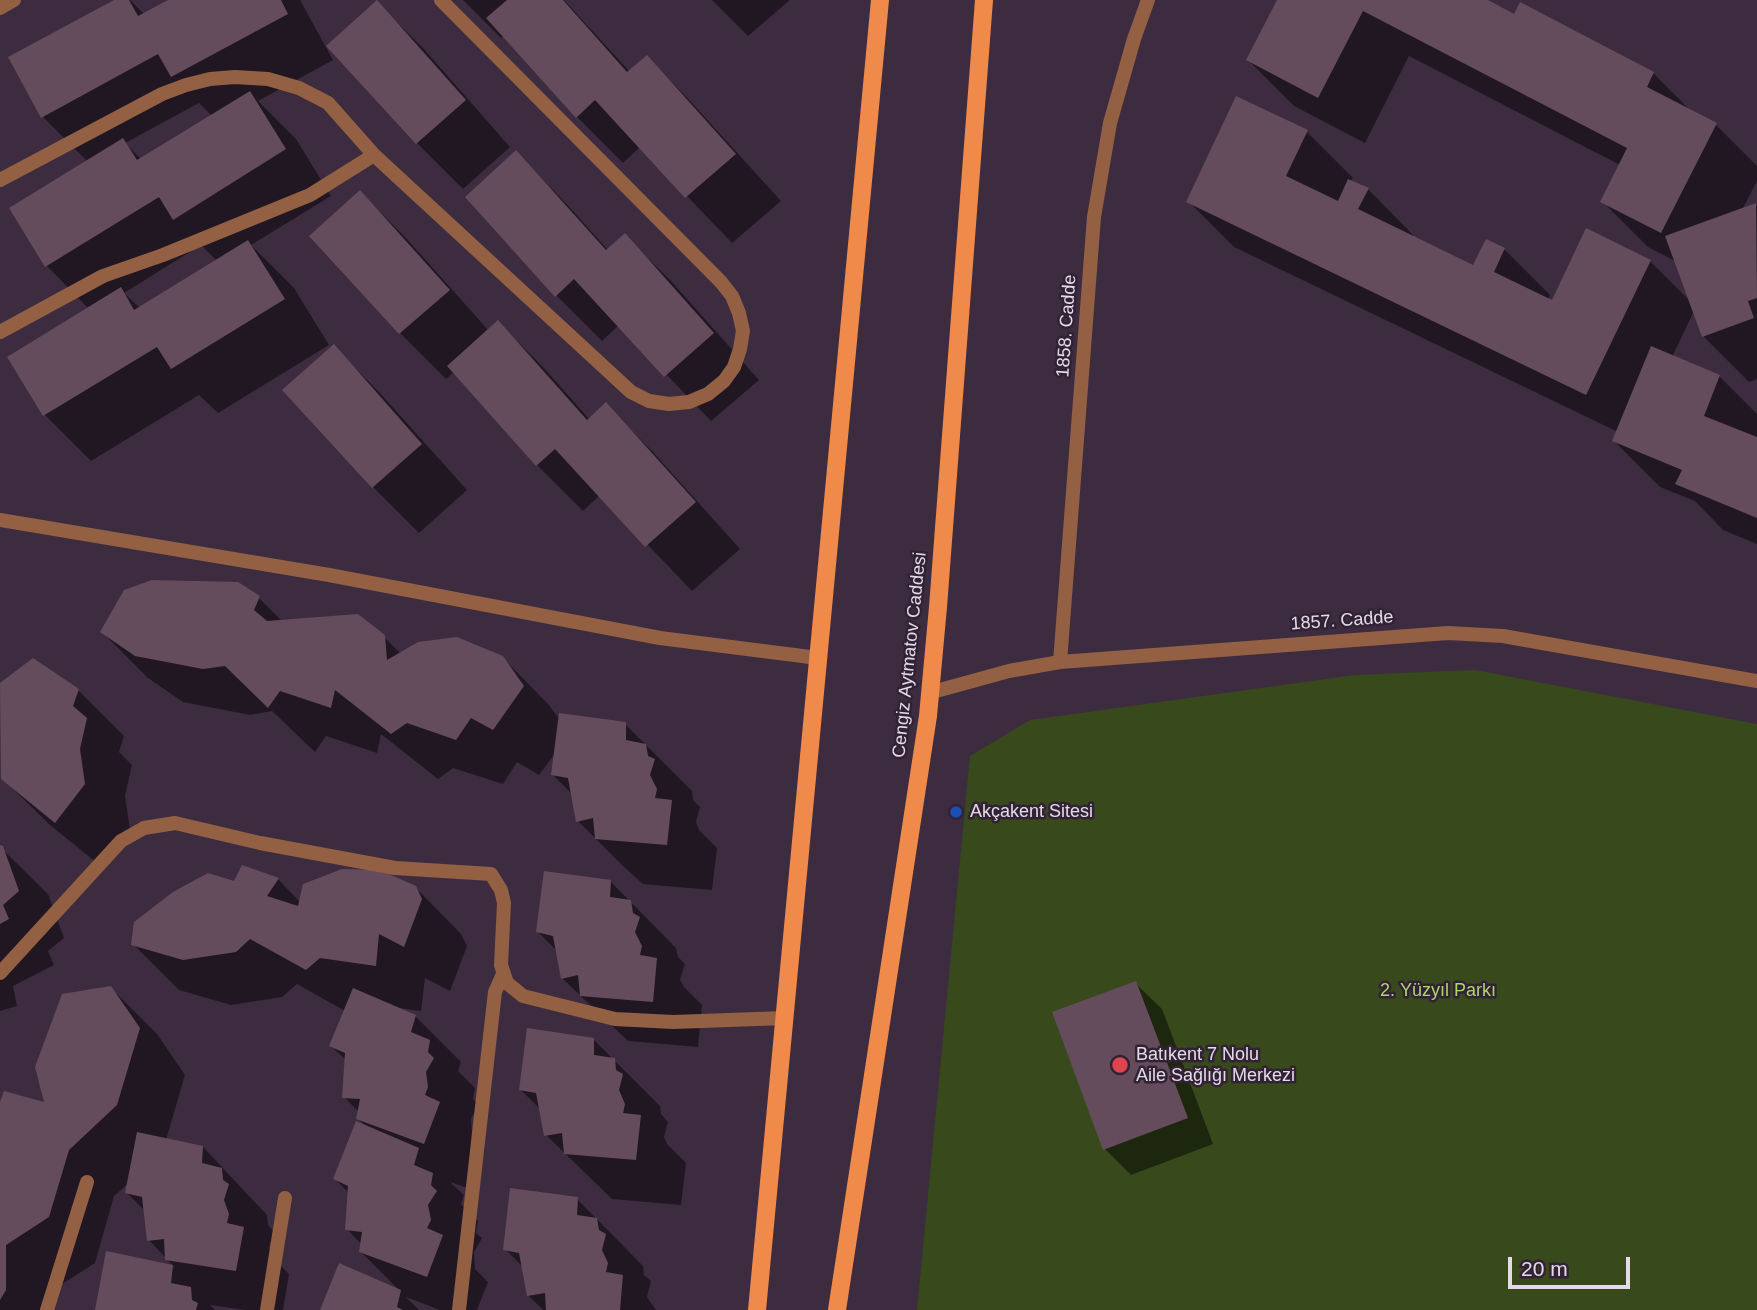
<!DOCTYPE html>
<meta charset="utf-8">
<style>
body{margin:0}
#map{position:relative;width:1757px;height:1310px;overflow:hidden;background:#3d2c40;font-family:Arial,sans-serif}
canvas{display:block}
.scale{position:absolute;left:1508px;top:1257px;width:122px;height:32px;box-sizing:border-box;border:4px solid #e5dae7;border-top:0;padding-left:9px;font-size:21px;line-height:24px;white-space:nowrap;color:#e5dae7;-webkit-text-stroke:5px #322236;paint-order:stroke}
</style>
<div id="map">
<canvas width="1757" height="1310"></canvas>
<div class="scale">20 m</div>
</div>
<script>
const c = document.querySelector('canvas').getContext('2d');
c.lineJoin = 'round';
function fill(path, color) { c.fillStyle = color; c.fill(path, 'evenodd'); }
const toPath = rows => new Path2D(rows.map(r => 'M' + r).join(''));
function strokePath(path, color, width, dash) { c.strokeStyle = color; c.lineWidth = width; c.lineCap = dash ? 'butt' : 'round'; c.setLineDash(dash || []); c.stroke(path); }
function drawText(font, color, halo, rows, align = 'center') {
  c.font = font + ' Arial,sans-serif'; c.lineWidth = 5; c.setLineDash([]); c.textBaseline = 'middle'; c.strokeStyle = halo; c.fillStyle = color; for (const [text, x, y, turn = 0] of rows) {
    c.save(); c.translate(x, y); c.rotate((+turn || 0) * Math.PI / 180); c.textAlign = isNaN(turn) ? turn : align; if (halo) c.strokeText(text, 0, 0); c.fillText(text, 0, 0); c.restore();
  }
}
fill(toPath([
 [1475,670,1757,724,1757,1310,917,1310,970,756,1030,720,1355,675]
]), '#38491b');
fill(toPath([
 [117,0,130,0,145,15,172,0,300,0,333,60,258,101,296,139,331,196,251,245,294,288,329,345,218,413,199,395,91,461,45,415,9,358,89,309,47,266,12,208,88,162,43,117],
 [199,103,212,116,141,159,125,143],
 [201,245,217,261,140,308,124,293],
 [463,0,564,0,630,72,647,57,692,103,781,201,732,243,640,147,623,163,577,117,504,35,501,38],
 [712,0,790,0,748,36],
 [1279,0,1484,0,1515,16,1653,73,1692,112,1716,125,1757,166,1757,181,1742,210,1755,205,1757,207,1757,379,1749,382,1703,336,1694,311,1672,357,1719,376,1757,414,1757,544,1723,530,1695,501,1660,487,1614,441,1618,432,1234,247,1188,201,1307,132,1353,178,1351,182,1368,189,1413,235,1412,237,1474,267,1487,241,1504,249,1550,295,1548,300,1553,302,1650,261,1691,302,1677,262,1648,247,1602,201,1620,165,1409,56,1365,143,1294,106,1248,60],
 [377,3,423,48,510,147,463,189,417,143],
 [516,153,562,199,608,250,625,236,671,281,759,380,711,421,619,325,602,341,556,295],
 [360,192,406,238,489,331,498,322,544,368,590,420,606,405,652,451,740,549,692,591,600,495,583,511,537,465,454,372,446,379,400,333],
 [333,346,379,392,467,490,419,533,373,487,285,390],
 [238,584,259,598,283,622,384,637,401,654,502,657,548,704,560,720,625,724,692,791,693,800,700,807,696,822,699,830,717,848,712,890,643,884,624,867,578,821,573,795,553,775,556,752,539,775,517,762,503,784,453,768,438,779,381,734,377,753,326,736,315,752,272,711,250,715,183,702,148,678,102,632],
 [78,690,124,736,119,752,132,765,125,796,130,830,102,867,50,825,3,779],
 [0,847,48,894,64,938,48,951,54,965,13,986,17,1006,0,1011],
 [278,879,301,903,415,887,461,934,467,946,450,991,425,978,421,1011,398,1008,415,1016,461,1062,458,1071,475,1088,473,1099,479,1105,471,1118,472,1136,485,1149,470,1189,450,1182,464,1195,461,1204,478,1221,476,1233,482,1238,474,1252,475,1269,488,1282,477,1310,440,1310,406,1297,419,1310,322,1310,340,1265,401,1292,361,1252,362,1245,347,1229,349,1193,335,1179,367,1127,358,1119,359,1112,344,1097,347,1061,331,1046,345,1011,297,984,282,997,231,1005,179,990,133,944,235,883],
 [610,881,676,948,678,957,685,964,680,980,684,987,702,1005,698,1047,628,1041,562,978,557,951,538,932],
 [1135,983,1162,1009,1213,1144,1131,1175,1105,1149],
 [111,988,157,1034,185,1075,166,1140,203,1147,267,1215,268,1225,274,1232,269,1247,274,1259,289,1274,283,1310,245,1310,210,1305,215,1310,96,1310,107,1253,175,1268,149,1240,145,1211,127,1193,129,1183,114,1196,95,1263,51,1291,51,1310,0,1310,0,1108,46,1104],
 [593,1039,660,1106,661,1114,668,1122,664,1137,667,1144,686,1163,681,1205,612,1199,546,1135,541,1110,521,1090],
 [577,1199,643,1266,644,1275,651,1281,647,1297,656,1310,543,1310,529,1296,524,1268,505,1249]
]), '#0007');
fill(toPath([
 [114,0,129,0,138,16,168,0,281,0,288,14,171,77,158,54,41,118,8,57],
 [377,0,466,100,416,144,326,46],
 [507,0,563,0,627,72,647,55,736,154,685,198,595,100,576,118,486,18],
 [1277,0,1488,0,1514,14,1520,2,1654,72,1647,87,1717,123,1661,233,1600,202,1627,148,1363,11,1318,98,1246,60],
 [250,91,286,149,173,220,159,197,45,267,9,208,123,138,137,160],
 [1236,96,1308,130,1286,176,1338,201,1348,179,1369,188,1358,209,1473,265,1486,239,1505,248,1494,272,1552,300,1586,228,1651,260,1586,395,1186,202],
 [516,150,606,250,625,233,714,333,664,377,574,279,555,297,465,197],
 [360,190,450,290,399,334,309,236],
 [1756,203,1757,298,1748,301,1754,318,1702,337,1665,236],
 [248,240,285,299,171,369,157,347,43,416,7,357,121,287,134,310],
 [498,320,587,420,606,402,696,502,645,547,555,449,536,466,447,366],
 [334,344,422,444,372,488,282,390],
 [1651,346,1720,375,1704,416,1757,437,1757,518,1675,484,1682,470,1612,441],
 [152,580,238,582,260,596,254,610,267,621,358,614,385,635,387,660,418,642,457,637,503,656,524,686,493,730,471,718,456,740,407,723,391,734,335,690,331,708,280,691,268,708,225,666,203,669,135,656,100,632,124,590],
 [33,658,79,689,73,706,87,718,80,749,85,784,55,823,1,779,0,683],
 [559,713,626,722,626,740,646,744,648,756,655,759,650,775,657,789,655,798,672,800,667,845,595,839,593,818,576,822,568,778,551,775],
 [0,845,3,846,19,891,3,905,9,919,0,924],
 [242,865,279,878,267,896,298,906,303,884,342,869,380,870,416,886,422,899,404,947,379,934,376,966,320,958,306,970,250,939,236,952,183,960,131,945,134,922,173,892,208,873,234,881],
 [544,871,611,880,610,897,631,900,633,913,640,917,635,932,642,946,640,955,657,958,653,1002,580,996,578,975,561,979,553,936,536,932],
 [1136,981,1188,1118,1103,1150,1052,1012],
 [111,986,140,1028,117,1105,69,1150,49,1217,6,1245,6,1290,0,1300,0,1102,4,1091,44,1102,35,1067,62,994],
 [353,988,416,1015,411,1032,430,1040,428,1052,434,1058,426,1072,428,1087,425,1095,440,1102,424,1144,356,1119,360,1099,342,1098,345,1053,329,1046],
 [527,1028,594,1038,594,1055,615,1058,616,1070,623,1074,619,1090,625,1104,623,1113,641,1115,636,1160,564,1154,562,1133,544,1136,536,1093,519,1090],
 [356,1121,419,1148,414,1165,433,1173,431,1185,437,1191,428,1205,431,1220,427,1228,443,1235,427,1277,359,1252,362,1232,345,1230,348,1186,333,1179],
 [137,1132,203,1146,202,1163,222,1168,223,1180,229,1184,224,1200,229,1214,227,1223,244,1227,236,1271,165,1260,164,1239,147,1241,142,1197,125,1193],
 [510,1188,578,1197,577,1215,597,1218,599,1230,606,1234,602,1250,608,1263,606,1272,623,1275,620,1310,546,1310,545,1293,527,1296,519,1253,503,1250],
 [106,1251,173,1265,171,1283,191,1287,192,1300,198,1303,196,1310,95,1310],
 [339,1263,401,1290,397,1307,403,1310,320,1310]
]), '#654c5d');
strokePath(toPath([
 [0,8,14,0],
 [0,180,162,94,186,85,210,79,235,77,268,79,299,88,328,103,374,155,631,392,649,401,669,404,689,402,708,394,724,381,734,367,740,349,743,331,739,313,732,296,721,282,441,0],
 [0,332,103,276,163,255,310,195,374,155],
 [0,973,121,841,144,828,175,823,260,843,395,868,491,874,501,890,504,903,501,965,507,983,523,996,615,1019,673,1022,785,1018],
 [47,1310,87,1182],
 [267,1310,285,1198],
 [459,1310,495,992,503,974]
]), '#936044', 14);
strokePath(toPath([
 [0,520,329,575,660,638,818,658],
 [1060,662,1094,217,1110,123,1134,39,1148,0],
 [929,693,1009,671,1060,662,1448,633,1503,636,1757,681]
]), '#936044', 14);
strokePath(toPath([
 [757,1310,880,0],
 [837,1310,928,716,938,607,984,0]
]), '#f08a4b', 18);
for (const [x, y, r, color] of [
 [956,812,7,"#1a4fb4"],
 [1120,1065,9,"#e0444e"]
]) { const dot = new Path2D(); dot.arc(x, y, r, 0, 2 * Math.PI); c.fillStyle = color; c.fill(dot); strokePath(dot, '#322236', 2.5); }
drawText('18px', '#e5dae7', '#322236', [
 ["1858. Cadde",1067,326,-86],
 ["1857. Cadde",1342,621,-4],
 ["Cengiz Aytmatov Caddesi",910,655,-84]
]);
drawText('18px', '#e5dae7', '#322236', [
 ["Akçakent Sitesi",970,812],
 ["Batıkent 7 Nolu",1136,1055],
 ["Aile Sağlığı Merkezi",1136,1076]
], 'left');
drawText('18px', '#add66b', '#322236', [
 ["2. Yüzyıl Parkı",1438,991]
]);
</script>
